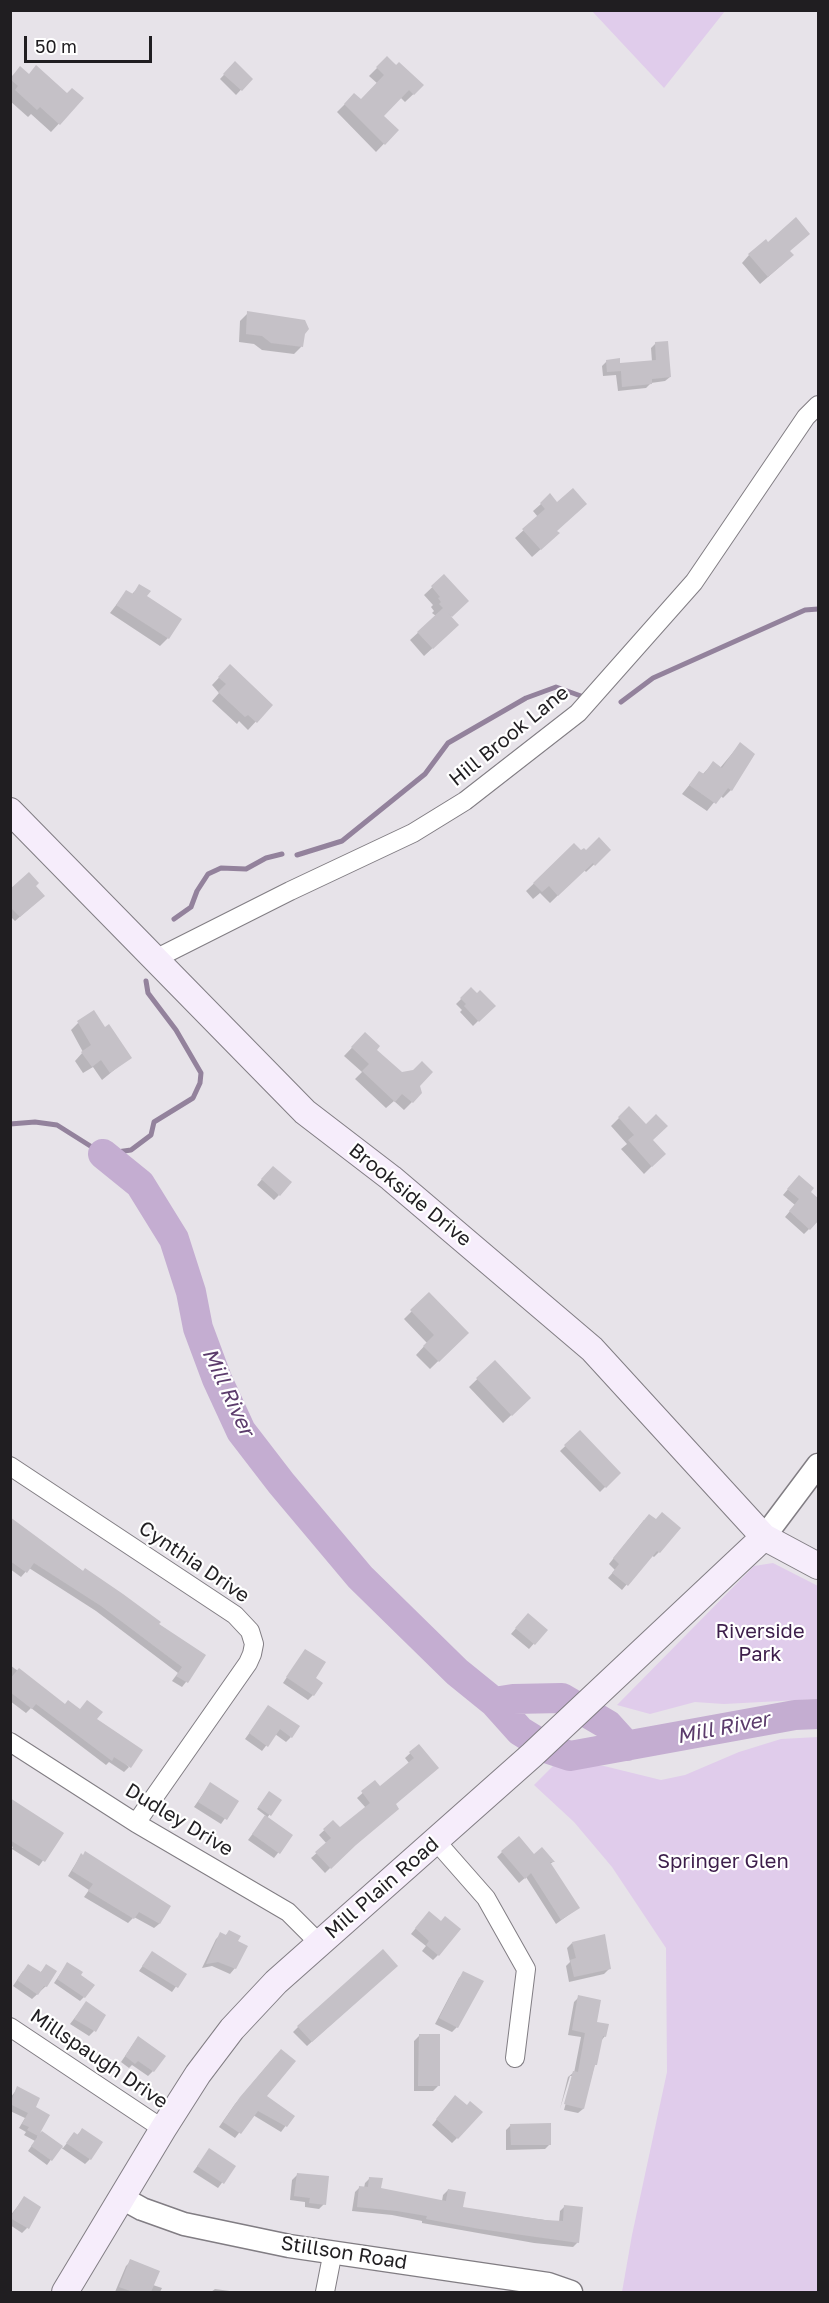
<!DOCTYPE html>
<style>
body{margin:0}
#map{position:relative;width:829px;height:2303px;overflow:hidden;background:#e7e3e9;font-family:"Golos Text",sans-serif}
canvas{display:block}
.frame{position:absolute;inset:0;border:12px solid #201e21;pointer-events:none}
.scale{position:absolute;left:24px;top:36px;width:128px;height:27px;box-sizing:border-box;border:3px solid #201e21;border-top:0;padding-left:8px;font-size:18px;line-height:21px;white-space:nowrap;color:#201e21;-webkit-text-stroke:4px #fff;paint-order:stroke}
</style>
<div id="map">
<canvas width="829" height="2303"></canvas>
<div class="frame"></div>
<div class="scale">50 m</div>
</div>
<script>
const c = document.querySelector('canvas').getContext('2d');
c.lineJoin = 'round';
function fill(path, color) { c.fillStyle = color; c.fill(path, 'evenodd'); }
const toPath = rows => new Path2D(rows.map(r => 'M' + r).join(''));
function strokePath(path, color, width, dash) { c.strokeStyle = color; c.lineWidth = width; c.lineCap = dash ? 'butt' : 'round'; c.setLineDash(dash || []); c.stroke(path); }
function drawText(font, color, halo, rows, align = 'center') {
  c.font = font + ' "Golos Text",sans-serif'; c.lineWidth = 4.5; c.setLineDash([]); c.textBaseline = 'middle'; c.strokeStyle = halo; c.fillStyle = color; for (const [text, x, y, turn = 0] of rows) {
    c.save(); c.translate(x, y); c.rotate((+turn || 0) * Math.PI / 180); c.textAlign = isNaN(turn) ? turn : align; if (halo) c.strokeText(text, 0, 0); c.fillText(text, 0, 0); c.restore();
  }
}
fill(toPath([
 [592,11,725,11,664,88],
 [773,1563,818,1586,818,1699,724,1704,695,1702,650,1714,617,1705,754,1566],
 [818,1737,818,2292,622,2292,632,2235,667,2072,666,1948,612,1867,574,1822,534,1785,555,1764,604,1766,661,1780,685,1775,739,1752,781,1739]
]), '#e0cceb');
fill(toPath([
 [387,58,422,86,405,102,400,97,382,116,397,130,376,152,337,112,354,95,361,101,378,84,369,76],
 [235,63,251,79,236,95,220,79],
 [20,69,28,76,67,95,82,99,51,132,31,114,28,117,10,101,10,78],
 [789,252,784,263,760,284,742,263,749,255],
 [248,313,303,334,301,347,294,354,262,350,254,344,239,342,240,321],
 [656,343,670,377,665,381,651,383,646,388,618,391,616,375,603,376,602,366,607,361,619,365,652,362,651,348],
 [550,496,555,531,550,541,532,557,515,538,538,517,533,511],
 [444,576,459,609,450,617,449,633,424,656,410,640,436,616,432,613,434,611,431,607,433,605,424,595],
 [140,586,168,638,160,646,110,613,126,592,132,594],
 [230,666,271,705,248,730,239,721,237,724,212,701,219,693,212,685],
 [740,744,731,790,723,798,720,795,707,811,682,794,699,773,702,775,713,763,720,768],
 [574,845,581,853,609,850,586,872,584,870,550,903,540,893,533,899,526,891],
 [34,886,39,900,15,921,10,916,10,890],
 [471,989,493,1006,473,1026,460,1012,462,1010,456,1004],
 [78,1023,105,1029,130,1057,102,1080,93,1067,83,1073,75,1061,83,1052,71,1030],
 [365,1034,375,1050,401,1074,418,1085,421,1093,404,1110,394,1101,386,1108,355,1079,362,1072,344,1056],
 [629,1108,651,1140,664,1154,644,1174,621,1149,627,1144,611,1126],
 [268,1172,279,1195,274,1200,257,1185],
 [794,1182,808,1192,809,1229,804,1234,785,1217,795,1205,783,1195],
 [429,1294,467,1333,430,1369,416,1355,427,1343,404,1319],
 [495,1362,529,1398,503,1423,469,1387],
 [580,1432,619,1473,600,1492,560,1451],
 [10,1520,204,1656,186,1682,182,1687,172,1681,178,1673,96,1611,29,1568,21,1577,10,1569],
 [644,1520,656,1521,679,1528,659,1552,654,1557,651,1555,622,1590,608,1578,615,1570,609,1564],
 [523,1620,546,1630,529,1649,511,1634],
 [301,1656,314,1678,313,1695,308,1700,283,1683],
 [10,1665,64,1706,129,1767,124,1772,109,1762,106,1765,31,1708,26,1713,10,1701],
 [268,1707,291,1737,286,1742,275,1734,262,1751,245,1739],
 [418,1746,437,1768,394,1805,325,1873,311,1858,327,1844,319,1835,333,1822,340,1829,366,1808,357,1798,375,1782,380,1788,409,1763,405,1758],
 [210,1784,237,1801,221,1824,194,1807],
 [267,1795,280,1800,267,1818,291,1836,274,1858,248,1840,266,1816,257,1809],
 [62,1834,39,1866,12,1849,13,1847,10,1845,13,1836],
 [502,1852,533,1856,553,1862,550,1864,578,1908,556,1924,526,1877,519,1883,497,1857],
 [81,1855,169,1906,159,1924,154,1928,134,1917,128,1923,84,1897,89,1890,68,1876],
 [424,1918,440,1923,438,1955,433,1960,422,1951,426,1946,411,1934],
 [229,1932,236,1942,235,1968,230,1974,212,1966,202,1968,216,1939,221,1934,225,1936],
 [572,1943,609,1969,604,1974,569,1982,566,1966,570,1962,567,1948],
 [152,1953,185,1974,172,1992,139,1971],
 [67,1964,79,1975,84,1997,80,2001,54,1983],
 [46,1966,46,1986,32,1999,13,1986,23,1971,40,1973],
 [391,1971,307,2046,293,2032,298,2027],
 [464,1973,457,2027,452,2032,435,2024,459,1978],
 [579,1997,605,2036,601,2041,583,2109,578,2113,564,2110,573,2076,570,2076,560,2109,568,2077,573,2073,574,2073,581,2037,568,2035,574,2002],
 [86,2003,94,2031,89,2036,70,2024],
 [419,2036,438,2086,433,2091,414,2091,414,2041],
 [134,2043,153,2071,148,2076,132,2065,129,2068,121,2062],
 [276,2055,265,2096,293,2116,281,2132,253,2115,235,2138,219,2127,235,2104],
 [18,2088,34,2108,48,2115,37,2138,42,2133,63,2148,74,2134,76,2136,82,2130,90,2159,85,2164,60,2147,47,2165,28,2151,35,2141,24,2135,26,2132,19,2128,25,2118,10,2111,10,2098],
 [451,2102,457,2138,452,2143,432,2125],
 [511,2125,550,2144,545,2149,506,2150,506,2130],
 [209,2150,234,2167,218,2188,193,2172],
 [298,2174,324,2204,319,2209,305,2207,305,2202,290,2200,292,2180],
 [370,2178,380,2189,442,2201,443,2195,448,2190,461,2208,559,2222,560,2211,565,2206,578,2242,573,2247,534,2243,422,2223,422,2221,392,2215,352,2211,355,2192,360,2187,364,2188,365,2183],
 [24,2198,27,2228,22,2233,10,2225,10,2216],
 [131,2261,153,2285,162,2288,160,2292,115,2292,126,2266],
 [215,2289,237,2292,211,2292]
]), '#0003');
strokePath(toPath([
 [621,702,653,678,805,610,818,609],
 [297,855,342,841,425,774,448,743,526,698,556,687,581,696],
 [174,919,191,907,197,891,208,874,221,868,246,869,266,858,282,854],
 [10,1124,35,1122,57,1125,103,1154,131,1150,151,1135,154,1122,193,1098,200,1083,201,1073,176,1030,148,993,146,981]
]), '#93829c', 5);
strokePath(toPath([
 [103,1154,140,1184,174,1239,191,1292,198,1328,217,1379,241,1431,281,1483,360,1577,457,1672,494,1702,520,1731,549,1749,570,1756,795,1715,818,1714],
 [494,1702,513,1699,562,1698,608,1725,627,1746]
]), '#c4add1', 30);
fill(toPath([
 [387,56,396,65,399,62,424,85,414,95,409,90,384,116,399,130,385,145,344,104,354,93,361,99,384,75,376,67],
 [235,61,253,79,242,91,223,74],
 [36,65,67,93,72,88,84,98,60,125,40,107,37,110,15,90,18,86,10,79,20,66,29,74],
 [796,217,810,234,790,251,794,255,768,277,748,254,766,239,768,242],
 [247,311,305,320,309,329,305,334,303,347,271,343,262,336,246,334],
 [668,341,671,377,652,379,652,384,622,387,621,371,607,372,606,360,620,358,620,363,656,360,655,342],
 [573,488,587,504,557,531,560,533,541,550,522,529,545,509,540,503,550,493,557,502],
 [444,574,469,601,452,617,448,613,459,625,433,649,417,632,443,608,439,604,441,602,438,598,440,597,431,586],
 [139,584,151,591,147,596,182,619,169,639,116,605,126,590,133,594],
 [230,664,273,705,257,723,248,715,245,717,218,692,226,684,218,677],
 [740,742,755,754,732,791,728,788,716,804,689,785,699,771,704,774,713,761,722,768],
 [599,837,611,850,595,866,593,863,558,896,549,886,542,892,533,883,574,843,581,850,584,848,586,850],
 [29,872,39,883,36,886,45,896,20,917,10,907,10,889],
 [471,987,477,993,480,990,496,1006,479,1022,464,1006,466,1004,460,998],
 [94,1010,105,1027,109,1024,132,1058,110,1073,101,1060,92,1067,81,1052,91,1045,77,1021],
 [365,1032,380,1046,377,1050,402,1072,413,1070,422,1061,433,1072,420,1086,422,1093,413,1103,402,1094,395,1102,362,1071,369,1064,351,1047],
 [629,1106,646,1124,656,1114,668,1126,653,1140,666,1154,652,1167,628,1140,634,1135,618,1117],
 [273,1166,292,1182,280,1196,261,1179],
 [799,1175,814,1188,811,1192,819,1199,819,1220,810,1230,789,1211,799,1199,787,1189],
 [429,1292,469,1333,439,1362,423,1346,434,1335,410,1310],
 [495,1360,531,1398,512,1416,476,1378],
 [580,1430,621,1473,606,1488,564,1445],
 [662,1512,681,1528,660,1553,657,1551,628,1586,612,1573,619,1564,613,1558,649,1514,656,1519],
 [10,1517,83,1571,85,1568,123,1594,161,1622,159,1624,206,1655,188,1683,176,1676,182,1667,101,1606,34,1563,27,1573,10,1561],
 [528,1613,548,1630,535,1645,515,1628],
 [305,1649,326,1662,316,1678,323,1683,314,1696,286,1677],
 [19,1668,65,1704,68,1700,80,1709,87,1700,103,1712,97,1719,143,1750,131,1768,114,1757,112,1761,36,1704,32,1709,10,1692,10,1679],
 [268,1705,300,1726,292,1738,280,1729,268,1747,249,1733],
 [419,1744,439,1768,396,1804,399,1809,356,1845,331,1869,315,1852,331,1838,323,1829,333,1820,340,1827,370,1803,361,1791,375,1780,380,1786,414,1758,409,1752],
 [210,1782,239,1801,227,1820,198,1802],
 [269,1791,282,1800,271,1816,258,1807],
 [10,1798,64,1833,45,1862,10,1840],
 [265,1815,293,1835,280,1854,252,1834],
 [519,1836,534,1854,542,1847,555,1862,550,1862,580,1908,561,1920,531,1873,525,1879,501,1851],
 [85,1851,171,1906,160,1924,139,1912,134,1919,88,1891,93,1884,72,1871,81,1853,83,1855],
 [429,1911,441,1921,445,1916,461,1929,439,1956,426,1945,429,1941,415,1928],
 [229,1930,241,1936,238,1941,248,1946,236,1969,218,1962,206,1964,220,1932,226,1935],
 [605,1934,611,1969,574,1977,570,1960,576,1958,572,1942],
 [383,1949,398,1966,312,2042,297,2026],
 [152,1951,187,1974,178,1988,142,1966],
 [67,1962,83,1972,81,1975,95,1985,85,1998,57,1979],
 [28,1964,41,1972,46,1964,57,1971,47,1987,44,1986,38,1995,17,1980],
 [463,1971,484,1981,458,2028,439,2018],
 [578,1995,601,2000,597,2022,609,2024,606,2037,603,2036,597,2065,595,2065,584,2109,564,2104,573,2071,578,2072,585,2033,572,2030],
 [86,2001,106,2015,96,2032,74,2019],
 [419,2034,440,2034,440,2086,418,2086],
 [138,2036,166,2056,154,2072,138,2061,135,2064,125,2056],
 [281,2049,296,2061,267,2096,295,2116,287,2127,258,2111,241,2134,223,2122,240,2097],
 [17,2086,40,2098,36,2107,50,2115,40,2133,42,2131,63,2146,52,2161,31,2146,38,2136,27,2130,29,2127,22,2124,28,2113,10,2104],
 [455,2095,467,2105,470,2101,483,2112,458,2139,436,2119],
 [551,2123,551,2145,511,2145,510,2124],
 [82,2128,103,2142,91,2160,66,2143,74,2132,78,2135],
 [209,2148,236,2166,224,2184,197,2166],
 [297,2173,329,2176,326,2205,309,2203,310,2198,294,2196],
 [369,2177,383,2178,381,2188,446,2201,448,2189,466,2192,463,2207,545,2220,563,2221,564,2205,583,2207,579,2243,480,2229,426,2219,427,2216,397,2211,357,2207,359,2186,368,2187],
 [24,2196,41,2207,29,2229,10,2218],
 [130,2259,160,2271,151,2292,133,2292,119,2287]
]), '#c5c1c7');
const minor = toPath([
 [155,959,290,891,413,833,465,801,578,713,694,582,806,417,818,405],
 [10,1466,235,1615,250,1631,254,1644,252,1654,248,1663,136,1823],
 [10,1742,136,1823,288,1912,319,1943],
 [435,1840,486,1898,526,1969,515,2058],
 [10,2027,163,2129],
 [325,2292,333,2251]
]);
const tertiary = toPath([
 [764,1537,818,1465],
 [122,2198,142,2209,184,2224,289,2246,548,2284,571,2292]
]);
const secondary = toPath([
 [10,811,305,1112,391,1178,592,1349,764,1537,818,1566],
 [65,2292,163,2129,198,2074,232,2029,276,1982,532,1755,764,1537]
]);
strokePath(minor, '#817d83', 20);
strokePath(tertiary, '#817d83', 25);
strokePath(secondary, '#817d83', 28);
strokePath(minor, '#fff', 18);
strokePath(tertiary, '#fff', 22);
strokePath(secondary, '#f6edfb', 26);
drawText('20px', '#201e21', '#fff', [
 ["Hill Brook Lane",509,736,-39],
 ["Brookside Drive",410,1195,39],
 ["Cynthia Drive",194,1562,34],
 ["Dudley Drive",179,1820,31],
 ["Mill Plain Road",382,1888,-41],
 ["Millspaugh Drive",99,2059,34],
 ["Stillson Road",344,2253,9]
]);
drawText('20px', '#3d1e4b', '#fff', [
 ["Riverside",760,1632],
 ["Park",760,1655],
 ["Springer Glen",723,1862]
]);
drawText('italic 21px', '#5c3c6c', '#fff', [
 ["Mill River",228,1392,65],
 ["Mill River",723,1728,-11]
]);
</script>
